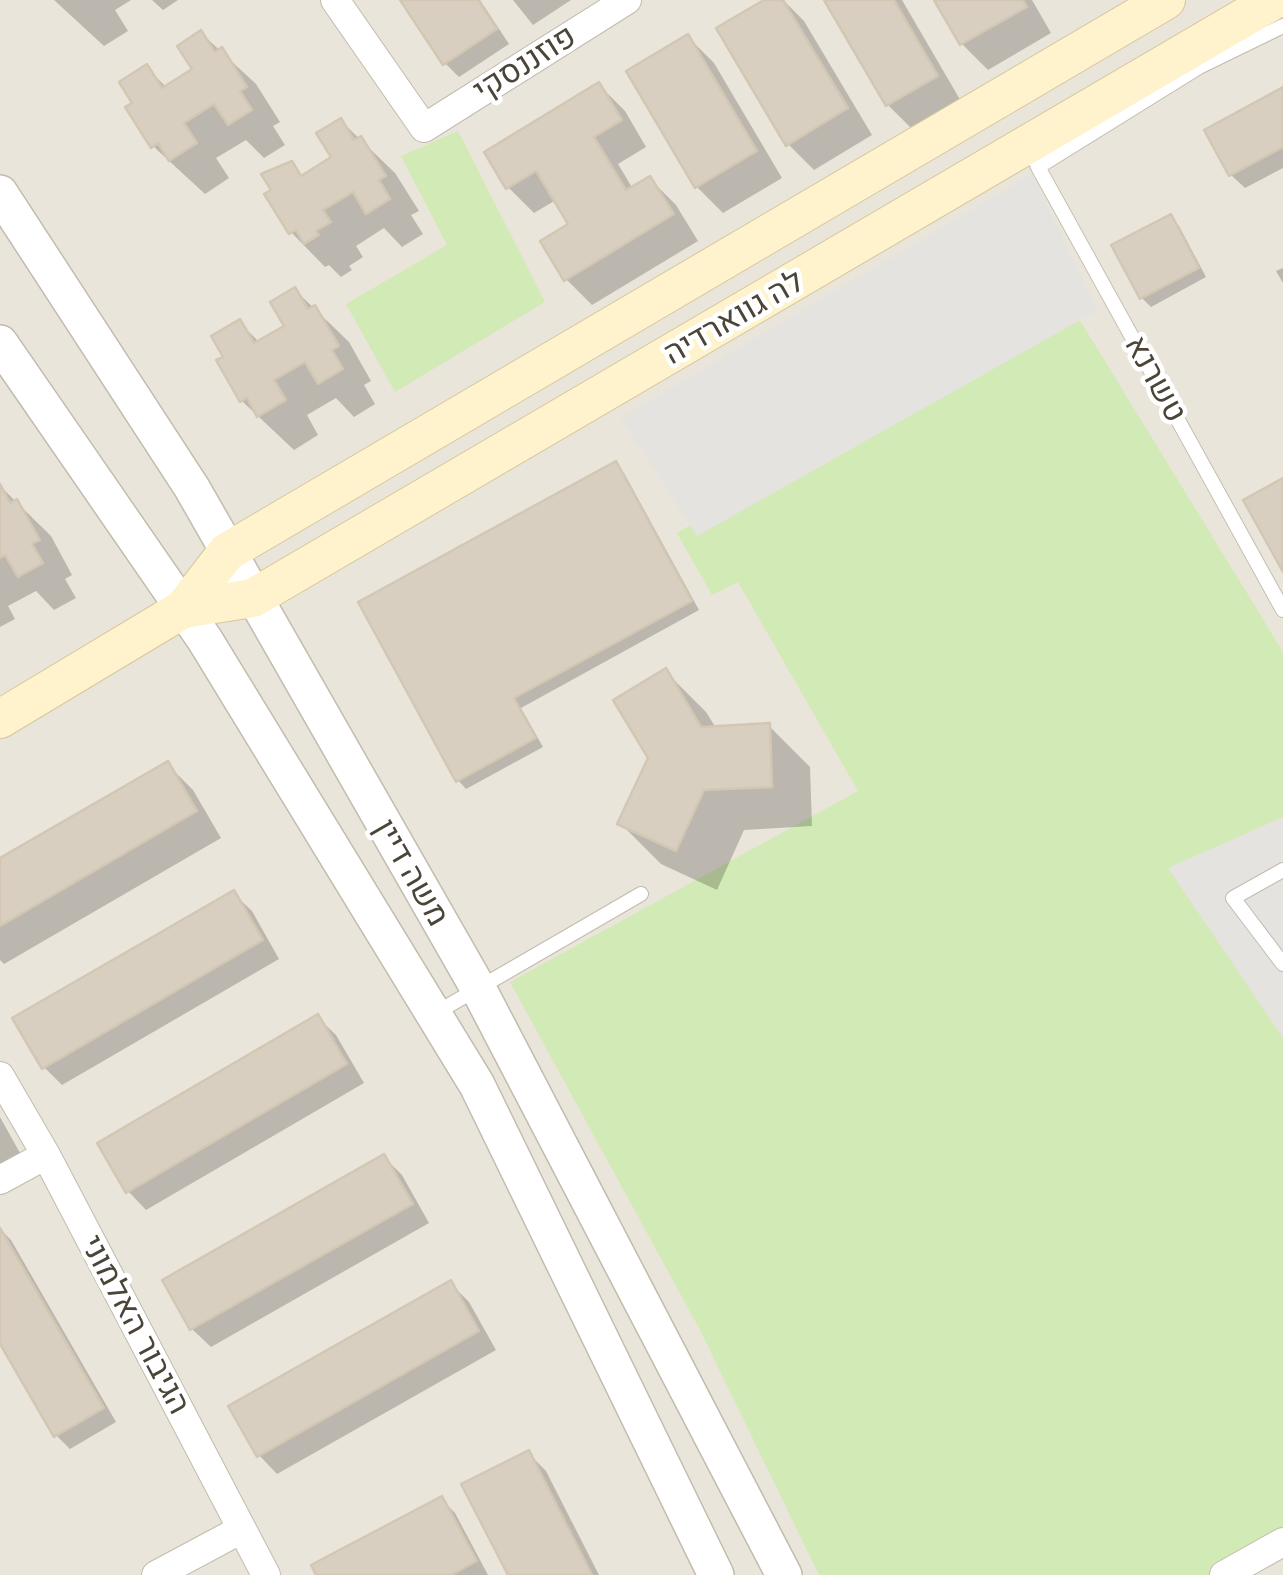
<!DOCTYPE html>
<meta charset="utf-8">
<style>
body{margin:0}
canvas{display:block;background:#f6f3ec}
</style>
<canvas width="1283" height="1575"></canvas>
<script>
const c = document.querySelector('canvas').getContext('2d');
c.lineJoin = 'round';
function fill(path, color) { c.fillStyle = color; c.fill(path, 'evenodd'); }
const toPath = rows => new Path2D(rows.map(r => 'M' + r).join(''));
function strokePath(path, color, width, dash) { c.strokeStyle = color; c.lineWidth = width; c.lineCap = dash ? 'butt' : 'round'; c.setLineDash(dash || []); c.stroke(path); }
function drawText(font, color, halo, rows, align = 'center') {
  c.font = font + ' Cabin,Heebo,sans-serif'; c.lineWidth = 9; c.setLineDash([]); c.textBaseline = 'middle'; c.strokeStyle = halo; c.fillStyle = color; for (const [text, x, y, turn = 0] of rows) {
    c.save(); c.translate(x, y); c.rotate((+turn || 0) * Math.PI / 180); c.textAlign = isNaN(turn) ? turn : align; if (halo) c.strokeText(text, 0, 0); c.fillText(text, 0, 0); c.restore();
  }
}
fill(toPath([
 [0,0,1283,0,1283,1575,0,1575]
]), '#eae5da');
fill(toPath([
 [458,131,545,302,395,392,346,304,447,245,401,156],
 [1070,304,1283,652,1283,1542,1225,1575,819,1575,700,1330,510,982,858,791,738,582,712,595,677,533]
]), '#d2eab5');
fill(toPath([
 [1032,174,1098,310,697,536,621,418],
 [1283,817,1283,1038,1168,868]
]), '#e5e3e0');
fill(toPath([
 [54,0,131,0,115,10,128,31,104,46],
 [152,0,178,0,163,10],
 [403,0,480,0,509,44,459,77,445,63],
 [513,0,571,0,533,25],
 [769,0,783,0,804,21,872,135,814,170,788,144],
 [827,0,902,0,962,103,914,131,888,105],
 [937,0,1032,0,1051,33,988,70,962,44],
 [201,33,256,84,280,122,273,126,285,145,264,158,246,140,216,158,229,178,205,194,153,146,135,104,147,68,167,88,195,70],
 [688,37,714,63,782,178,723,213,697,187,630,72],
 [599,85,625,111,646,147,618,164,633,189,650,179,676,205,698,241,592,305,566,279,571,224,556,200,534,213,508,187],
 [1283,90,1283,168,1245,188,1231,175],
 [341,121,395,173,419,211,411,215,423,234,402,247,384,228,356,246,363,257,349,266,352,270,341,277,329,265,325,267,291,232,291,164,304,177,335,158],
 [1170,217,1179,226,1206,277,1151,307,1142,298],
 [1283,268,1283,283,1276,271],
 [295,290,349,342,371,381,364,385,375,404,354,417,336,398,307,415,318,435,294,450,242,401,220,361,226,358,239,322,260,343,288,327],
 [615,464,624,473,699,610,521,708,543,747,466,789,458,780],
 [0,486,51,536,72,575,65,579,76,598,54,610,36,591,8,606,15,619,0,627],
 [665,671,706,712,716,728,769,726,810,767,812,826,744,830,717,890,661,864,620,823,650,758],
 [167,764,193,790,221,838,4,964,0,960,0,861],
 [233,893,252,911,279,959,62,1085,44,1067],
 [317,1017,336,1035,364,1083,146,1210,128,1191],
 [0,1117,25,1162,0,1176],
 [384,1157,402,1175,429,1223,211,1347,192,1329,165,1281],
 [0,1229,11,1240,116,1422,70,1449,56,1435,0,1339],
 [450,1283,469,1302,496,1350,277,1474,259,1455],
 [528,1453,546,1471,599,1575,510,1575],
 [441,1499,455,1513,488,1575,319,1575]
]), '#0003');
const building = toPath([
 [400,0,478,0,497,29,443,65,400,0],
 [764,0,783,0,848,108,786,146,716,28,764,0],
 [824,0,894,0,938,76,886,106,824,0],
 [934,0,1023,0,1027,7,960,45,934,0],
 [201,30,215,52,222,47,247,87,240,91,252,110,228,125,214,104,184,123,197,143,169,161,158,143,151,148,125,107,132,103,119,82,147,64,162,88,192,69,177,46,201,30],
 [688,34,757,151,695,188,626,71,688,34],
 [599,82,622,120,594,137,626,190,650,176,674,214,564,281,540,241,568,224,536,171,506,189,484,152,599,82],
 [1283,87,1283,147,1229,176,1204,130,1283,87],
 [341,118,354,140,361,136,386,176,379,180,390,199,366,214,353,192,323,210,331,222,316,231,319,235,304,244,296,230,289,234,264,194,271,190,261,174,292,161,301,176,331,157,316,133,341,118],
 [1171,214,1199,268,1140,299,1111,245,1171,214],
 [295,287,308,309,315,305,339,346,332,350,343,369,318,384,305,362,274,380,286,400,257,417,247,398,240,402,216,360,223,357,211,336,240,319,254,343,284,326,270,302,295,287],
 [616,461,692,601,514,698,536,738,456,782,358,602,616,461],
 [1283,478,1283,572,1243,500,1283,478],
 [0,484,10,503,17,499,40,540,32,544,43,563,18,577,5,555,0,558,0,484],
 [666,668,701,727,770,723,772,787,704,790,676,851,617,824,648,758,613,700,666,668],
 [168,761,197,811,0,926,0,858,168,761],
 [234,890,263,940,42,1069,12,1018,234,890],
 [318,1014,347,1064,126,1193,97,1143,318,1014],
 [384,1154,413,1204,190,1330,162,1280,384,1154],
 [0,1228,104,1408,54,1437,0,1344,0,1228],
 [451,1280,479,1331,257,1457,228,1406,451,1280],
 [529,1450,592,1575,508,1575,461,1484,529,1450],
 [442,1496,477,1561,451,1575,316,1575,311,1565,442,1496]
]);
fill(building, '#d8cfc1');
strokePath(building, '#d3c7b4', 2.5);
const service = toPath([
 [1031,146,1038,167,1283,610],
 [1038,167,1199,67,1283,26],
 [1283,870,1233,898,1283,964],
 [434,1014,641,894]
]);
const minor = toPath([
 [335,0,424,128,627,0],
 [0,1076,46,1155,266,1575],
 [0,1180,46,1155],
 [156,1575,242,1529],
 [1224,1575,1283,1542]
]);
const tertiary = toPath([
 [0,193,192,488,478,988,784,1575],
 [0,343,205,640,477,1085,716,1575]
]);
const secondary = toPath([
 [183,609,253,598,1274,0],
 [0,719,183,609,227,552,1166,0]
]);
strokePath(service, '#c2bbae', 16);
strokePath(minor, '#c2bbae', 30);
strokePath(tertiary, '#c2bbae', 38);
strokePath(secondary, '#d6c79b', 40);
strokePath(service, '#fff', 14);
strokePath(minor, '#fff', 28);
strokePath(tertiary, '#fff', 35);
strokePath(secondary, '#fff3cd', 38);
drawText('32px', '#4b4439', '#fff', [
 ["פוזננסקי",525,64,-32],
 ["לה גווארדיה",734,318,-30],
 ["טשרנא",1155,379,61],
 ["משה דיין",411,873,60],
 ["הגיבור האלמוני",135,1325,62]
]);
</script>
